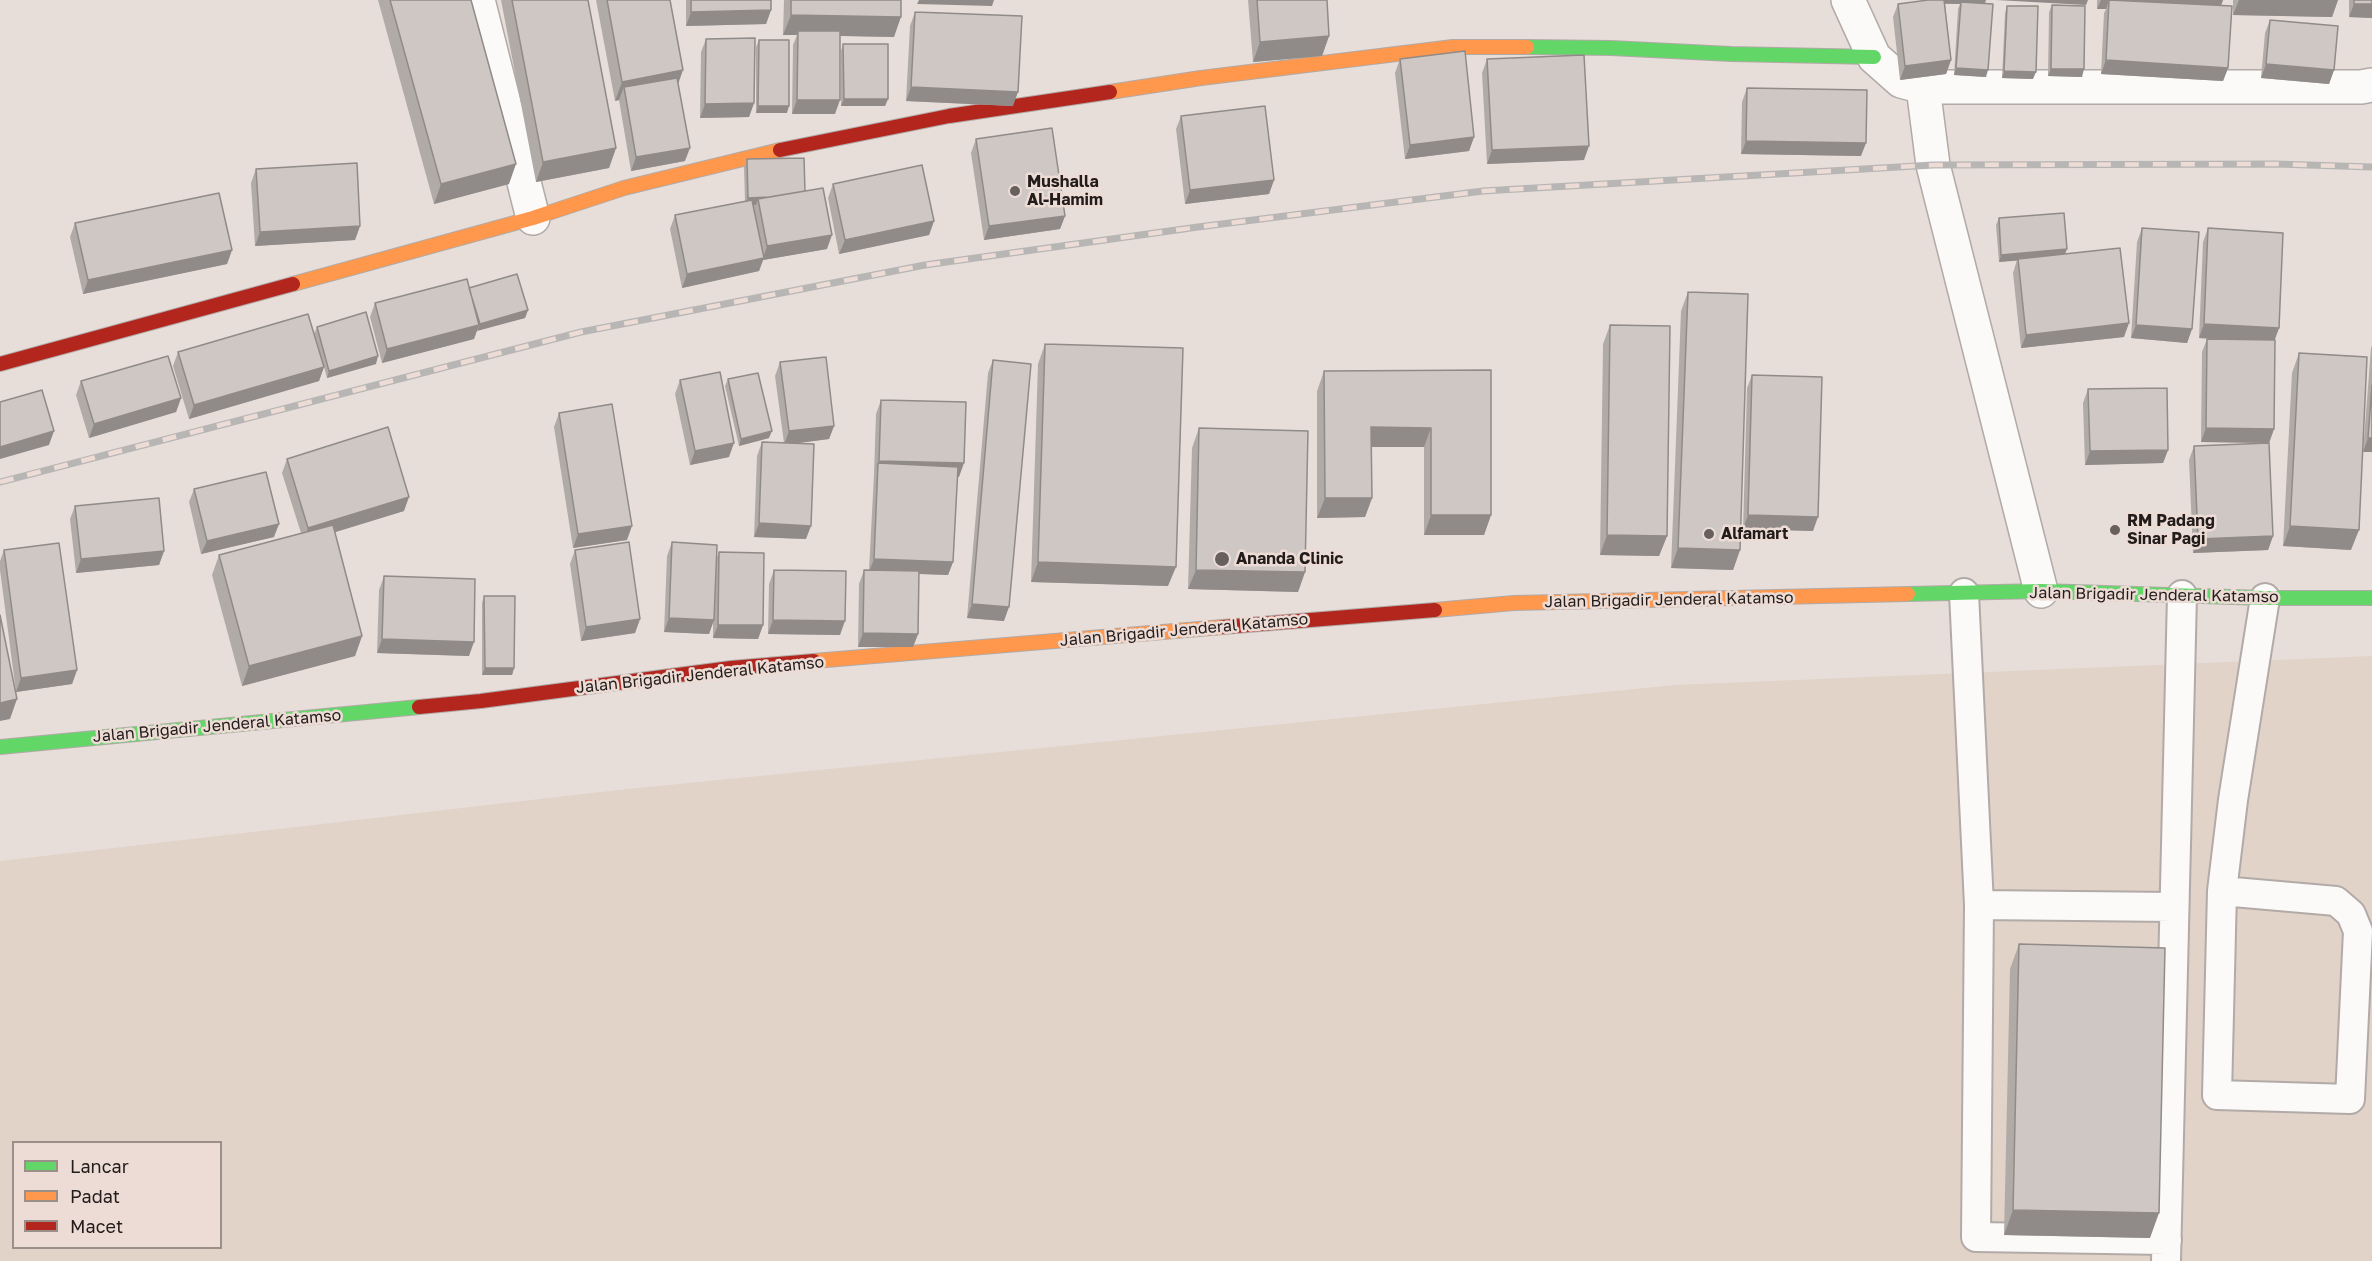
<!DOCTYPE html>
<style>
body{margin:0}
#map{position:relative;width:2372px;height:1261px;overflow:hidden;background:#e7deda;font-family:"Golos Text",sans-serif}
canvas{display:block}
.legend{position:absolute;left:12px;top:1141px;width:210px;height:108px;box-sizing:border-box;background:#ecdcd5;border:2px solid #9b8f8a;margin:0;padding:8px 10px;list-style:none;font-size:18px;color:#221c1a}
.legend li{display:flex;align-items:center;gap:12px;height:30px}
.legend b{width:30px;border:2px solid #9b8f8a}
</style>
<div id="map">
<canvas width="2372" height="1261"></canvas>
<ul class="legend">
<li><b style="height:8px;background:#63d668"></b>Lancar</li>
<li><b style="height:8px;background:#ff974d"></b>Padat</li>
<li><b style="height:8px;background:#b3261e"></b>Macet</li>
</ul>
</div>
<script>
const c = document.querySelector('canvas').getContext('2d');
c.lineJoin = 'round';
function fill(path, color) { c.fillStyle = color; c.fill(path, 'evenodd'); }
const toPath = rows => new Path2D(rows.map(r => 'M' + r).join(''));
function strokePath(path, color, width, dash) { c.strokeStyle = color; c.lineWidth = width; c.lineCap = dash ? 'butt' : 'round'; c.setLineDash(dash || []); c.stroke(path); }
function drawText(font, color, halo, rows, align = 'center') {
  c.font = font + ' "Golos Text",sans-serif'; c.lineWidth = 5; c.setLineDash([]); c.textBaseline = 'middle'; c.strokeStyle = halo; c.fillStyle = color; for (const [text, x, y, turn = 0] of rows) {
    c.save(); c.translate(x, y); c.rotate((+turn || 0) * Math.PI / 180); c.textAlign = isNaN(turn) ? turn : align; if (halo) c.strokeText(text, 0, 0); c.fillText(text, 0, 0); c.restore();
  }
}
fill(toPath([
 [2372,656,2372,1261,0,1261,0,861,618,790,1675,685],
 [14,1142,220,1142,220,1248,14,1248]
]), '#e2d3c9');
const lane = toPath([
 [1964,593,1979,905],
 [2222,891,2336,901,2351,914,2358,931,2350,1099,2217,1095,2222,891,2233,800,2265,598],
 [2167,1240,1976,1237,1979,905,2174,907],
 [2166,1261,2182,595]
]);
const street = toPath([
 [478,0,533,218],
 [1848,0,1874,57,1901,81,1923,87,2361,87,2372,85],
 [1923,87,1933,165,2041,591]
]);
const fast = toPath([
 [1527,47,1611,48,1731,54,1874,57],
 [1908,594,2041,591,2265,598,2372,598],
 [0,747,419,707]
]);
const slow = toPath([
 [1110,92,1201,78,1453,47,1527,47],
 [293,284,533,218,624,188,780,150],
 [1435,610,1514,603,1908,594],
 [814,661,1223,627]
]);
const jam = toPath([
 [780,150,949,116,1110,92],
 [0,364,293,284],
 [1223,627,1435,610],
 [419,707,481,701,731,668,814,661]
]);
strokePath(lane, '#b1aaa7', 32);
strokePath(street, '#b1aaa7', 36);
strokePath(fast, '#b1aaa7', 16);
strokePath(slow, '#b1aaa7', 16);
strokePath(jam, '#b1aaa7', 16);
strokePath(lane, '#fbfaf9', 28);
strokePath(street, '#fbfaf9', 33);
strokePath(fast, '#63d668', 14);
strokePath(slow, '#ff974d', 14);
strokePath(jam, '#b3261e', 14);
const rail = toPath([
 [0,482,581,332,925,265,1198,227,1483,191,1933,165,2276,164,2372,167]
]);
strokePath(rail, '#b8b6b5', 7);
strokePath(rail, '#ecdcd5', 4.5, [14]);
fill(toPath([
 [378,0,471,0,509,184,434,204],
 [501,0,588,0,616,148,609,168,536,182],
 [596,0,670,0,685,161,631,171,619,100,615,101],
 [686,0,771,0,771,10,766,24,686,26],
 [784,0,901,0,894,37,840,36,835,114,792,114,793,45,797,35,783,35],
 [1248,0,1327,0,1329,36,1322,56,1253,62],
 [1927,0,1986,0,1985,3,1986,77,1954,75,1958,9,1960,4,1945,4,1951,60,1946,74,1900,80,1893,17,1898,4],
 [2097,0,2223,0,2221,6,2228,68,2223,81,2101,74,2104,13,2106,9,2097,9],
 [2233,0,2338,0,2332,17,2233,15],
 [2349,0,2372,0,2372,18,2349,17],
 [2052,5,2082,77,2048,76,2049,12],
 [2007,6,2033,79,2002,78,2005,13],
 [915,12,1013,106,906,101,910,26],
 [2270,20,2334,70,2329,84,2261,78,2265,33],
 [706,39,754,103,749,117,700,118,701,52],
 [759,40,787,113,756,113,756,47],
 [843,44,888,99,885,106,841,106,841,51],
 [1400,59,1474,137,1469,151,1405,159,1395,73],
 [1487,59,1584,160,1487,164,1482,73],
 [1747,88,1861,156,1741,154,1742,102],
 [1181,116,1274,180,1269,194,1185,204,1176,129],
 [976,139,1065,216,1060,229,984,240,971,153],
 [747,159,805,191,827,249,763,260,759,271,682,288,670,229,675,215,745,201,744,167],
 [256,169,360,226,355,240,255,246,251,183],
 [833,184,934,221,929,235,839,254,828,198],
 [1999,218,2065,254,2124,337,2021,348,2013,273,2017,260,1999,262,1996,225],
 [75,223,232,250,227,264,83,294,70,237],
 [2142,228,2192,329,2187,343,2131,338,2137,242],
 [2208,228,2279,328,2274,340,2274,429,2269,443,2201,442,2202,352,2207,339,2213,339,2199,338,2203,242],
 [469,288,528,310,525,318,477,330,474,339,382,363,370,317,375,303],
 [1688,292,1740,550,1733,570,1671,568,1681,311],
 [1610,325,1667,536,1659,556,1600,555,1603,344],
 [317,327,376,364,327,378,324,367,319,381,189,419,173,366,178,352,314,334],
 [1045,344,1168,586,1031,582,1038,364],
 [2372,345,2372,452,2363,452,2371,348],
 [2299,353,2351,550,2283,546,2292,373],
 [993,360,1004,621,967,618,988,373],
 [780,362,834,426,829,439,796,443,806,539,754,537,757,456,762,442,784,443,775,376],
 [1491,370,1491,515,1484,535,1424,535,1424,447,1371,447,1372,498,1365,517,1317,518,1317,391,1324,371],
 [1752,375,1813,531,1743,529,1747,388],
 [728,379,769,438,739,446,725,386],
 [680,380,729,457,690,465,675,394],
 [81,381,181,398,176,412,89,438,76,395],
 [2088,389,2168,450,2163,463,2085,465,2083,403],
 [881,400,959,477,957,477,953,562,948,575,919,574,918,634,913,647,858,647,859,584,864,570,869,570,874,474,876,414],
 [559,413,627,540,573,548,554,427],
 [1199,428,1305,572,1298,592,1188,589,1192,448],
 [2194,446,2273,536,2268,550,2193,553,2189,460],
 [287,459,404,511,335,532,362,636,355,656,242,686,212,575,219,555,301,533,282,473],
 [194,489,274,537,201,554,189,502],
 [75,506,164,551,159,565,76,573,70,519],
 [672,542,716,560,719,552,763,625,758,639,713,638,713,622,709,634,664,632,667,556],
 [4,550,77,670,72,684,16,692,0,570,0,561],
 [575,550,640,619,635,633,581,641,570,564],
 [774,570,840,635,768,634,769,584],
 [384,576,469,656,377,653,379,590],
 [484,596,514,668,512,675,482,675,482,603],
 [2019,944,2150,1238,2004,1235,2010,969]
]), '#b1aba8');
fill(toPath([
 [919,0,994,0,992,6,917,4],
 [1927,0,1986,0,1984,5,1961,2,1960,4,1926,3],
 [1996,0,2088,0,2086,5],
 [2101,0,2109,0,2106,9,2097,9],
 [2109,0,2223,0,2219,10],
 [2239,0,2338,0,2332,17,2233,15],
 [2354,4,2372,4,2372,18,2349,17],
 [771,10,766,24,686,26,691,12],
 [791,15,901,17,894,37,798,35,798,31,797,35,783,35],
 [1329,36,1322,56,1253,62,1260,42],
 [1951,60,1946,74,1900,80,1905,66],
 [2106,60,2228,68,2223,81,2101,74],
 [2266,64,2334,70,2329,84,2261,78],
 [1956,68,1988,70,1986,77,1954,75],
 [2051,69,2084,69,2082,77,2048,76],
 [683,70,676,90,624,87,619,100,615,101,622,82],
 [2004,71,2036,72,2033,79,2002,78],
 [911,87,1018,92,1013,106,906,101],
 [844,99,888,99,885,106,841,106],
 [797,100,840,100,835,114,792,114],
 [754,103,749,117,700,118,705,104],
 [758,106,789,106,787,113,756,113],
 [1474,137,1469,151,1405,159,1410,145],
 [1746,141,1866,143,1861,156,1741,154],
 [1589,146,1584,160,1487,164,1492,150],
 [616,148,609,168,536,182,543,162],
 [690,148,685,161,631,171,636,157],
 [516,164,509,184,434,204,441,184],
 [1274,180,1269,194,1185,204,1190,190],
 [805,196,758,199,756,205,745,205,748,198],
 [1065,216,1060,229,984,240,989,226],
 [934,221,929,235,839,254,845,240],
 [360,226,355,240,255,246,260,232],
 [832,235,827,249,763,260,759,271,682,288,687,274,763,258,767,246],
 [2067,249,2064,257,1999,262,2001,255],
 [232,250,227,264,83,294,88,280],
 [528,310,525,318,477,331,480,324],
 [2129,323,2124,337,2021,348,2026,335],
 [2204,324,2279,328,2274,342,2199,338],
 [479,325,474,339,382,363,387,349],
 [2136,325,2192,329,2187,343,2131,338],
 [378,356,376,364,327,378,329,371],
 [324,367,319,381,189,419,194,405],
 [181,398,176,412,89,438,94,424],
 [834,426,829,439,784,445,789,431],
 [1371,427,1431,428,1424,447,1364,447],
 [2206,428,2274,429,2269,443,2201,442],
 [54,431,49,445,0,459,0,447],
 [772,431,769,438,739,446,741,439],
 [2368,438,2372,438,2372,452,2363,452],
 [734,443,729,457,690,465,695,451],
 [2168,450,2163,463,2085,465,2090,451],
 [879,461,964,463,959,477,878,475,878,463,874,474],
 [409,497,404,511,303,542,308,528],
 [1325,498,1372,498,1365,517,1317,518],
 [1431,515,1491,515,1484,535,1424,535],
 [1748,515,1818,517,1813,531,1743,529],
 [759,523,811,526,806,539,754,537],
 [279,524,274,537,201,554,207,541],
 [632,526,627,540,573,548,578,534],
 [2290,526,2359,530,2351,550,2283,546],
 [1607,535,1667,536,1659,556,1600,555],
 [2273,536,2268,550,2193,553,2198,539],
 [1678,548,1740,550,1733,570,1671,568],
 [164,551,159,565,76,573,81,559],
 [874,559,953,562,948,575,869,572],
 [1038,562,1176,567,1168,586,1031,582],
 [1196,570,1305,572,1298,592,1188,589],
 [972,604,1009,607,1004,621,967,618],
 [669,618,714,620,709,634,664,632],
 [640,619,635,633,581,641,586,627],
 [773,620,845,621,840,635,768,634],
 [718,625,763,625,758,639,713,638],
 [863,633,918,634,913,647,858,647],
 [362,636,355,656,242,686,249,666],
 [382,639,474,642,469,656,377,653],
 [485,668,514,668,512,675,482,675],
 [77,670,72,684,16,692,21,678],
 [17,699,10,719,0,721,0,703],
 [2013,1210,2159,1213,2150,1238,2004,1235]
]), '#908b88');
const building = toPath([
 [390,0,471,0,516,164,441,184,390,0],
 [512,0,588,0,616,148,543,162,512,0],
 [607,0,670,0,683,70,622,82,607,0],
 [691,0,771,0,771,10,691,12,691,0],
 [791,0,901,0,901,17,791,15,791,0],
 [1257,0,1327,0,1329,36,1260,42,1257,0],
 [1928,0,1944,0,1951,60,1905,66,1898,4,1928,0],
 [2109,0,2232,6,2228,68,2106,60,2109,0],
 [2354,0,2372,0,2372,4,2354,4,2354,0],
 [1961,2,1993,4,1988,70,1956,68,1961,2],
 [2052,5,2085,6,2084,69,2051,69,2052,5],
 [2007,6,2038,6,2036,72,2004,71,2007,6],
 [915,12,1022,16,1018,92,911,87,915,12],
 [2270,20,2338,26,2334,70,2266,64,2270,20],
 [798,31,840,31,840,100,797,100,798,31],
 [755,38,754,103,705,104,706,39,755,38],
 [759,40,789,40,789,106,758,106,759,40],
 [843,44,888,44,888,99,844,99,843,44],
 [1465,51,1474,137,1410,145,1400,59,1465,51],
 [1584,55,1589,146,1492,150,1487,59,1584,55],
 [677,78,690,148,636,157,624,87,677,78],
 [1747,88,1867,90,1866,143,1746,141,1747,88],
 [1265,106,1274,180,1190,190,1181,116,1265,106],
 [1052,128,1065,216,989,226,976,139,1052,128],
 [804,158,805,191,769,197,748,198,747,159,804,158],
 [357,163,360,226,260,232,256,169,357,163],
 [922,165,934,221,845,240,833,184,922,165],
 [823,188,832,235,767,246,758,199,823,188],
 [219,193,232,250,88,280,75,223,219,193],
 [752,200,764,258,687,274,675,215,752,200],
 [2064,213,2067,249,2001,255,1999,218,2064,213],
 [2142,228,2199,232,2192,329,2136,325,2142,228],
 [2208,228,2283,233,2279,328,2204,324,2208,228],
 [2120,248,2129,323,2026,335,2018,259,2120,248],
 [517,274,528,310,480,324,469,288,517,274],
 [467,279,479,325,387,349,375,303,467,279],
 [1688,292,1748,294,1740,550,1678,548,1688,292],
 [366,312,378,356,329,371,317,327,366,312],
 [308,314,324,367,194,405,178,352,308,314],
 [1610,325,1670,326,1667,536,1607,535,1610,325],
 [2207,339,2275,340,2274,429,2206,428,2207,339],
 [1045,344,1183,348,1176,567,1038,562,1045,344],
 [2299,353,2367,357,2359,530,2290,526,2299,353],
 [168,356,181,398,94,424,81,381,168,356],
 [826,357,834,426,789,431,780,362,826,357],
 [993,360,1031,364,1009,607,972,604,993,360],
 [1491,370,1491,515,1431,515,1431,428,1371,427,1372,498,1325,498,1324,371,1491,370],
 [720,372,734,443,695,451,680,380,720,372],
 [758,373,772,431,741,439,728,379,758,373],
 [1752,375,1822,377,1818,517,1748,515,1752,375],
 [2372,385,2372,438,2368,438,2372,385],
 [2167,388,2168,450,2090,451,2088,389,2167,388],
 [42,390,54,431,0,447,0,402,42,390],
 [881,400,966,402,964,463,879,461,881,400],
 [612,404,632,526,578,534,559,413,612,404],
 [388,427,409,497,308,528,287,459,388,427],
 [1199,428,1308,431,1305,572,1196,570,1199,428],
 [762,442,814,444,811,526,759,523,762,442],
 [2269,443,2273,536,2198,539,2194,446,2269,443],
 [878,463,958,467,953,562,874,559,878,463],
 [266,472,279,524,207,541,194,489,266,472],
 [159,498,164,551,81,559,75,506,159,498],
 [333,525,362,636,249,666,219,555,333,525],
 [629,542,640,619,586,627,575,550,629,542],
 [672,542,717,545,714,620,669,618,672,542],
 [59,543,77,670,21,678,4,550,59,543],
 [719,552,764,553,763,625,718,625,719,552],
 [774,570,846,571,845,621,773,620,774,570],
 [864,570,919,571,918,634,863,633,864,570],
 [384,576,475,579,474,642,382,639,384,576],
 [484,596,515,596,514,668,485,668,484,596],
 [0,615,17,699,0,703,0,615],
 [2019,944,2165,948,2159,1213,2013,1210,2019,944]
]);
fill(building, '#cec7c3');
strokePath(building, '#908b88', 1.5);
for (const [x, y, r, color] of [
 [1015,191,6,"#67605d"],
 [2115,530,6,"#67605d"],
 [1709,534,6,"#67605d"],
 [1222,559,8,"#67605d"]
]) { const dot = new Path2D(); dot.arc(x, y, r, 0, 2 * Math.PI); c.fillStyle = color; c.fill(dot); strokePath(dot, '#ecdcd5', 2); }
drawText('bold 16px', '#221c1a', '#ecdcd5', [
 ["Mushalla",1027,182],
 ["Al-Hamim",1027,200],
 ["RM Padang",2127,521],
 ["Sinar Pagi",2127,539],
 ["Alfamart",1721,534],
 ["Ananda Clinic",1236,559]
], 'left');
drawText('16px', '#221c1a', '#ecdcd5', [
 ["Jalan Brigadir Jenderal Katamso",2154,595,1],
 ["Jalan Brigadir Jenderal Katamso",1669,600,-1],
 ["Jalan Brigadir Jenderal Katamso",1184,630,-5],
 ["Jalan Brigadir Jenderal Katamso",700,675,-6],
 ["Jalan Brigadir Jenderal Katamso",217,726,-5]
]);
</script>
